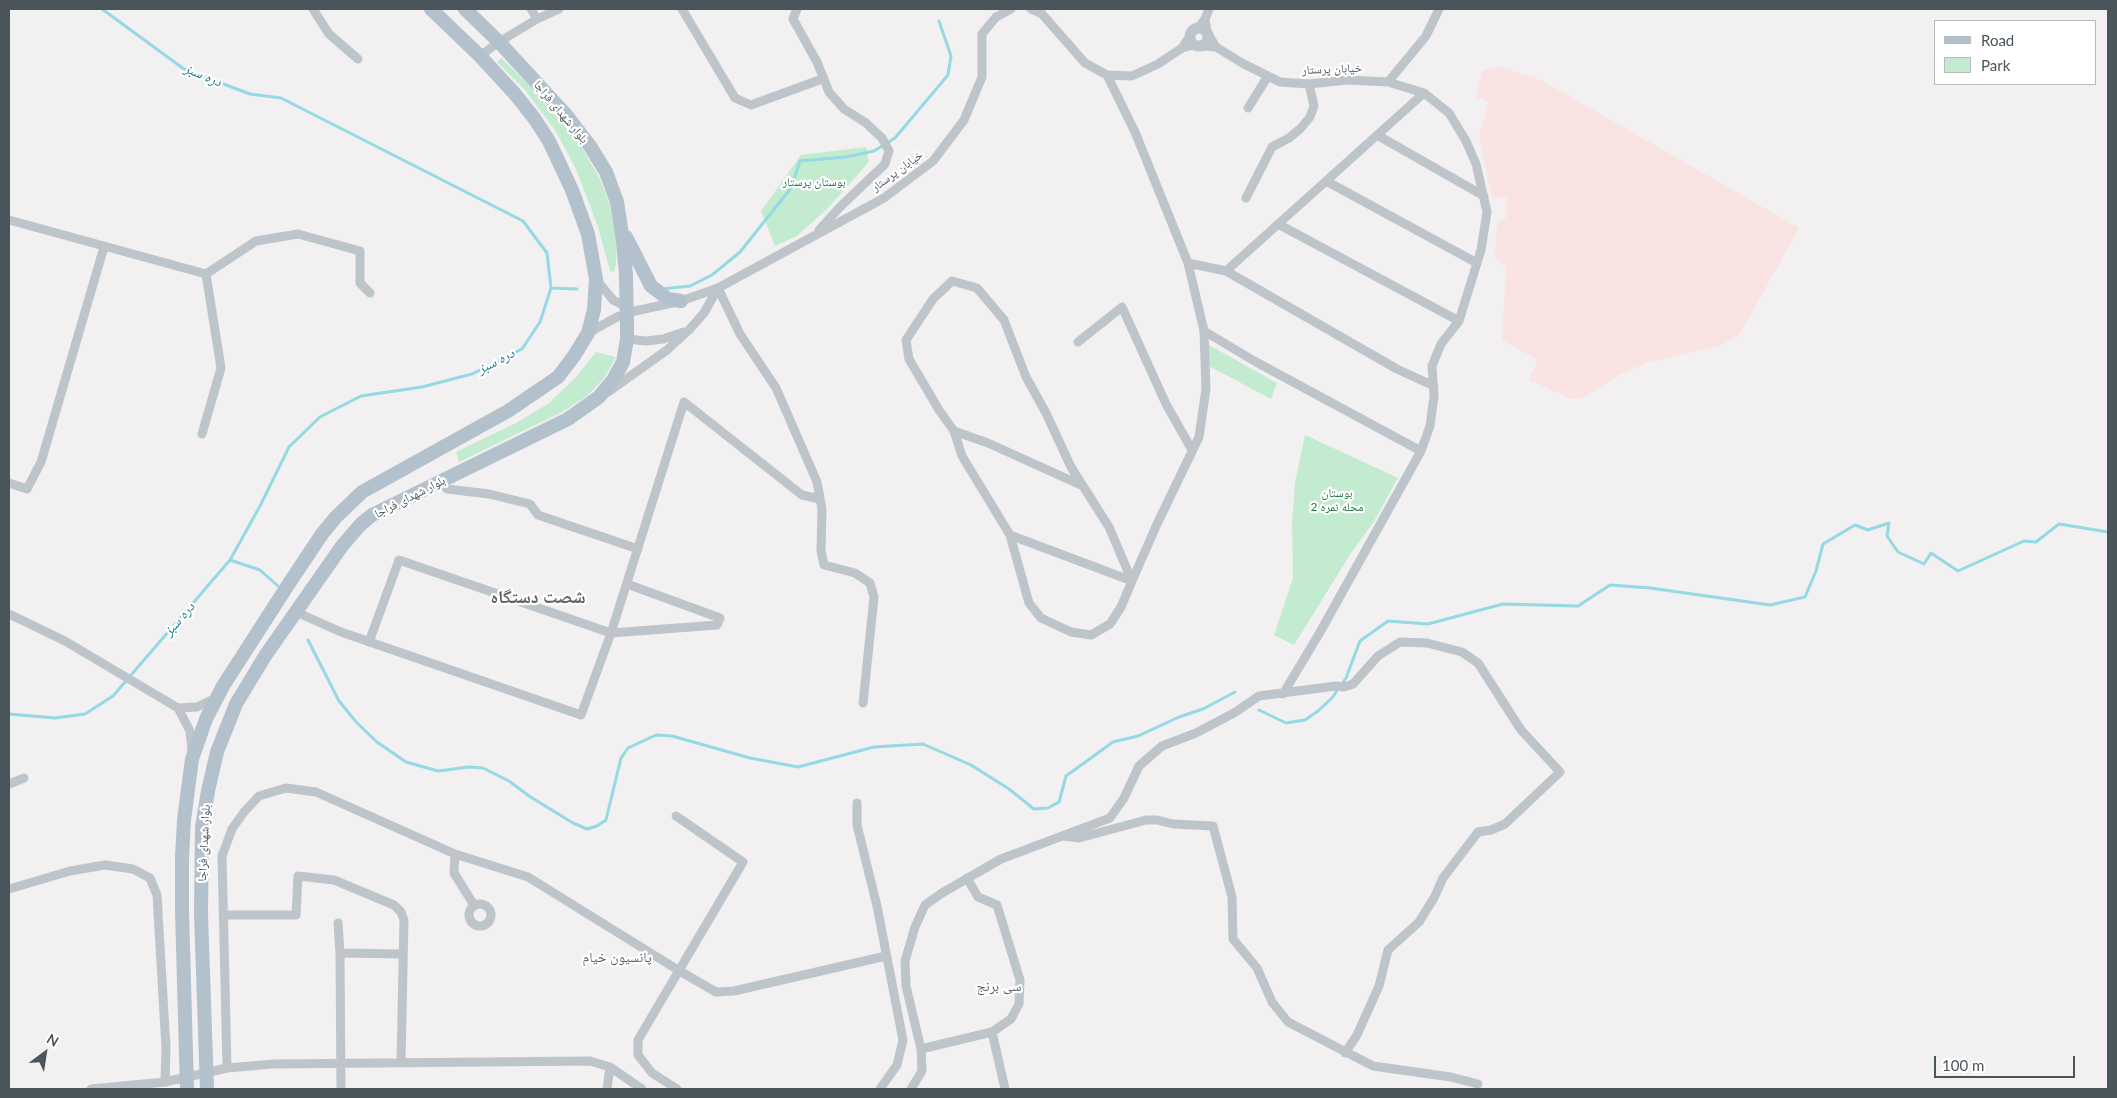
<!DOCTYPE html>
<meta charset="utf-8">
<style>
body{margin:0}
#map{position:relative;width:2117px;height:1098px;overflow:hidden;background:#f2f0f0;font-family:Lato,sans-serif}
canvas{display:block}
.frame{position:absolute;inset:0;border:10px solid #4a545b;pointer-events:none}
.legend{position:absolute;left:1934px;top:20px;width:162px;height:65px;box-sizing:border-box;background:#fff;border:1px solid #b7bbbd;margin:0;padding:6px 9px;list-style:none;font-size:15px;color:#4a545b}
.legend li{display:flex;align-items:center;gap:10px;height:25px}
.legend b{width:25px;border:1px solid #b7bbbd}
.north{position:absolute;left:20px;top:1028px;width:50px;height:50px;-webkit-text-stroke:4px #fff;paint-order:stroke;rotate:31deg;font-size:14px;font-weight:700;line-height:20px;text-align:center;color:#4a545b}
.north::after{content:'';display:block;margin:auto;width:18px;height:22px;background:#4a545b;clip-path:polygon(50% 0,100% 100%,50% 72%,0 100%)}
.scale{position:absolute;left:1934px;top:1056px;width:141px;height:22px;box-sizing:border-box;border:2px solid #4a545b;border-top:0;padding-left:6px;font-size:15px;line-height:18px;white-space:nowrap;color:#4a545b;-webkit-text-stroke:4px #fff;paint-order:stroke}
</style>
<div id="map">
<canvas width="2117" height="1098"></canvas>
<div class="frame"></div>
<ul class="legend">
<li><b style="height:6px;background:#b2c1cc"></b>Road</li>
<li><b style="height:14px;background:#c3ebd0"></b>Park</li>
</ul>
<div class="north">N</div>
<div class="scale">100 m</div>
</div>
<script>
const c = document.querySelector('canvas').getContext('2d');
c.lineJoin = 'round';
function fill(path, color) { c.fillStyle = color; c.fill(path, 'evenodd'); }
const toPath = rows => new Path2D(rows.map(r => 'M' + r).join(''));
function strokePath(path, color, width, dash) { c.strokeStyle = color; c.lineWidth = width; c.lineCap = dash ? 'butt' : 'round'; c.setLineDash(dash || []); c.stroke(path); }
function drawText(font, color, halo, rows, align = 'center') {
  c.font = font + ' Lato,"Noto Naskh Arabic",sans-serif'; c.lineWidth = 4.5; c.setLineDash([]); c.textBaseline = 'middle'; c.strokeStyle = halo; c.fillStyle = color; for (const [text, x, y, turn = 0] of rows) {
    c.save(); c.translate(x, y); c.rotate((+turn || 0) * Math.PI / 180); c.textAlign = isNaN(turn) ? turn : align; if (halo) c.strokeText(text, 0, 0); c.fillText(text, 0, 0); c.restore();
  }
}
fill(toPath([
 [1499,66,1541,80,1799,228,1740,334,1719,346,1647,363,1618,375,1583,398,1571,399,1529,380,1538,360,1502,340,1506,266,1495,260,1497,223,1506,218,1507,198,1492,198,1479,135,1489,102,1476,97,1482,71]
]), '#f9e4e3');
fill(toPath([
 [501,58,524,80,577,139,600,179,610,206,617,242,616,264,614,272,610,271,598,227,576,169,555,130,525,90,497,62],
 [866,147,869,162,827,209,797,236,775,246,761,211,801,155],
 [1209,345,1277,383,1271,399,1209,366],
 [596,352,616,357,604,378,587,396,562,412,459,462,456,452,516,423,548,404,577,376],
 [1305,435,1398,478,1373,523,1351,553,1294,645,1274,635,1293,578,1292,522,1295,483]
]), '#c3ebd0');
strokePath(toPath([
 [551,288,577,289],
 [662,289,690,286,712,275,740,252,791,188,800,161,846,157,874,151,895,138,948,75,951,56,939,21],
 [230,560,260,570,278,586],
 [308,640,339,701,357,723,377,742,406,762,438,771,469,767,483,768,509,781,529,796,573,823,587,829,597,826,606,820,621,758,628,748,656,735,672,736,750,758,798,767,874,747,923,744,971,765,1009,789,1034,809,1048,808,1059,802,1066,776,1113,742,1138,736,1179,717,1203,709,1235,692],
 [1259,710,1286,723,1305,720,1318,711,1332,698,1346,678,1360,641,1388,621,1428,624,1503,604,1578,606,1610,585,1650,588,1770,605,1805,597,1816,571,1823,544,1855,525,1868,530,1889,523,1887,536,1898,552,1924,564,1931,553,1958,571,2024,541,2036,542,2059,524,2108,532],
 [9,714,55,718,85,714,113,696,230,560,260,506,289,447,320,417,361,396,422,387,472,374,522,349,540,322,551,288,547,253,523,221,281,98,250,94,184,69,102,9]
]), '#94d9e4', 3);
strokePath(toPath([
 [313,9,329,34,358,59],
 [682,9,735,98,751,105,822,79],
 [797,9,793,19,817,62,829,92,844,109,866,123,882,138,889,151,885,164,840,207,819,230],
 [1031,9,1042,14,1085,63,1107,75,1132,76,1158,64,1182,48,1194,45],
 [537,19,559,9],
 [1205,19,1207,32,1216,47],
 [1198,28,1205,19,1209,9],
 [1203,46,1216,47,1242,63,1280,82,1309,84,1347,80,1388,82,1424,93,1449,113,1466,141,1476,164,1487,212,1481,250,1459,321,1441,344,1432,366,1434,396,1430,426,1421,451,1319,634,1283,694],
 [1182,48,1190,36],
 [480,56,499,42,537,19,531,9],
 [1107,75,1135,132,1188,263,1204,331,1206,389,1199,437,1157,524,1132,581],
 [1388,82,1426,36,1439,9],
 [1248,108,1268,76],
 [1377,135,1484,196],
 [1326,181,1477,263],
 [1246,198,1272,147,1289,138,1301,128,1310,117,1314,106,1309,84],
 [9,220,206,274],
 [1278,224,1459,321],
 [1188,263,1226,271,1424,93],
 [1226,271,1397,369,1434,386],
 [596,279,613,300,629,308],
 [718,288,740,334,776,388,817,482,822,509,821,551,824,565,855,573,870,583,874,597,863,703],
 [1204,331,1256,362,1421,451],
 [588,333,617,317,635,311,681,301,718,288,884,198,933,161,964,120,982,77,982,34,996,17,1011,9],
 [627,339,646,341,663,339,684,332],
 [1078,342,1122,307,1166,404,1192,450],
 [608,392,667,350,689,330,704,313,718,288],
 [954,431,962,456,1010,535,1029,603,1041,618,1071,632,1091,635,1110,624,1121,607,1132,581,1010,535],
 [202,434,221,368,206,274,256,241,298,234,360,251,360,283,370,293],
 [440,482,447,489,489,494,530,504,538,515,638,549],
 [9,483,27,489,41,462,104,247],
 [1083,486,988,443,954,431,939,410,909,359,906,340,933,299,952,281,977,288,1004,320,1026,377,1046,413,1071,467,1083,486,1109,527,1132,581],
 [296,612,341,632,581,715,611,633,684,402,802,495,820,499],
 [9,614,65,641,178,708],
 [369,642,399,560,611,633,717,625,720,618,627,584],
 [192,752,190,731,178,708,197,707,216,698],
 [9,784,24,778],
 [857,803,857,825,877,906,903,1040,897,1065,880,1089],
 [676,816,743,862,638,1040,638,1055,652,1073,677,1089],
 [1063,836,1079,838,1146,820,1157,820,1173,824,1213,826,1232,897,1233,939,1257,968,1272,1002,1288,1022,1373,1066,1451,1077,1478,1084],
 [455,854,454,873,474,905],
 [9,889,70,871,105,865,133,869,150,878,157,895,166,1048,165,1082],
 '469 915a11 11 0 1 1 22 0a11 11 0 1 1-22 0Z',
 [223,915,296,915,298,876,334,880,394,905,401,912,404,920,401,1063],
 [338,923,340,953,341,1089],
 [340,953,402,954],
 [992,1032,1005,1089],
 [921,1049,992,1032,1011,1019,1019,1004,1020,980,997,905,978,897,967,878],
 [227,1068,222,856,232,829,244,812,259,796,286,788,316,792,455,854,528,877,678,970,716,992,734,991,886,956],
 [91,1089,165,1082,227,1068,273,1064,590,1061,610,1067,642,1089],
 [607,1089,610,1067],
 [911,1089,922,1071,921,1049,906,986,905,961,915,927,925,905,942,893,1001,859,1110,818,1124,798,1139,766,1162,746,1196,733,1234,713,1259,696,1336,686,1344,687,1353,684,1378,656,1400,642,1427,643,1462,652,1478,663,1521,730,1560,772,1505,824,1491,830,1478,832,1443,878,1434,898,1419,922,1388,950,1379,986,1357,1035,1345,1053]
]), '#bdc5cb', 9);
strokePath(toPath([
 '1190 37a9 9 0 1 1 18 0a9 9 0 1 1-18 0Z'
]), '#bdc5cb', 11);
strokePath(toPath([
 [465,9,499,42,567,116,590,146,606,172,617,202,623,241,626,275],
 [626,237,651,286,668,299,681,301],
 [187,1089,182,911,182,858,184,820,192,759,206,719,223,686,290,582,322,534,336,517,362,492,508,411,558,377,574,356,588,333,594,310,596,279,588,234,572,190,549,141,534,118,515,94,480,56,431,9],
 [207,1089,201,914,202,827,208,791,217,752,236,704,265,656,342,546,361,524,372,515,568,419,599,397,613,380,623,362,627,339,627,327]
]), '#b2c1cc', 14);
strokePath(toPath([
 [626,275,627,327]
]), '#b2c1cc', 14);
drawText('12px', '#4a545b', '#fff', [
 ["خیابان پرستار",1332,69,-2],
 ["بلوار شهدای فراجا",561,112,50],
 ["خیابان پرستار",897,171,-36],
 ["بلوار شهدای فراجا",410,497,-27],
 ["بلوار شهدای فراجا",204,843,-87]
]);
drawText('12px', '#217645', '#fff', [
 ["بوستان پرستار",814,182],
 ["بوستان",1337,493],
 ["محله نمره 2",1337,507]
]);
drawText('italic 14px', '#1a7f90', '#fff', [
 ["دره سبز",203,75,23],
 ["دره سبز",496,361,-27],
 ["دره سبز",179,619,-49]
]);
drawText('14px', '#5d6164', '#fff', [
 ["پانسیون خیام",617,957],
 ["سی برنج",999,986]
]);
drawText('bold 18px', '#5d6164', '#fff', [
 ["شصت دستگاه",538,597]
]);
</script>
